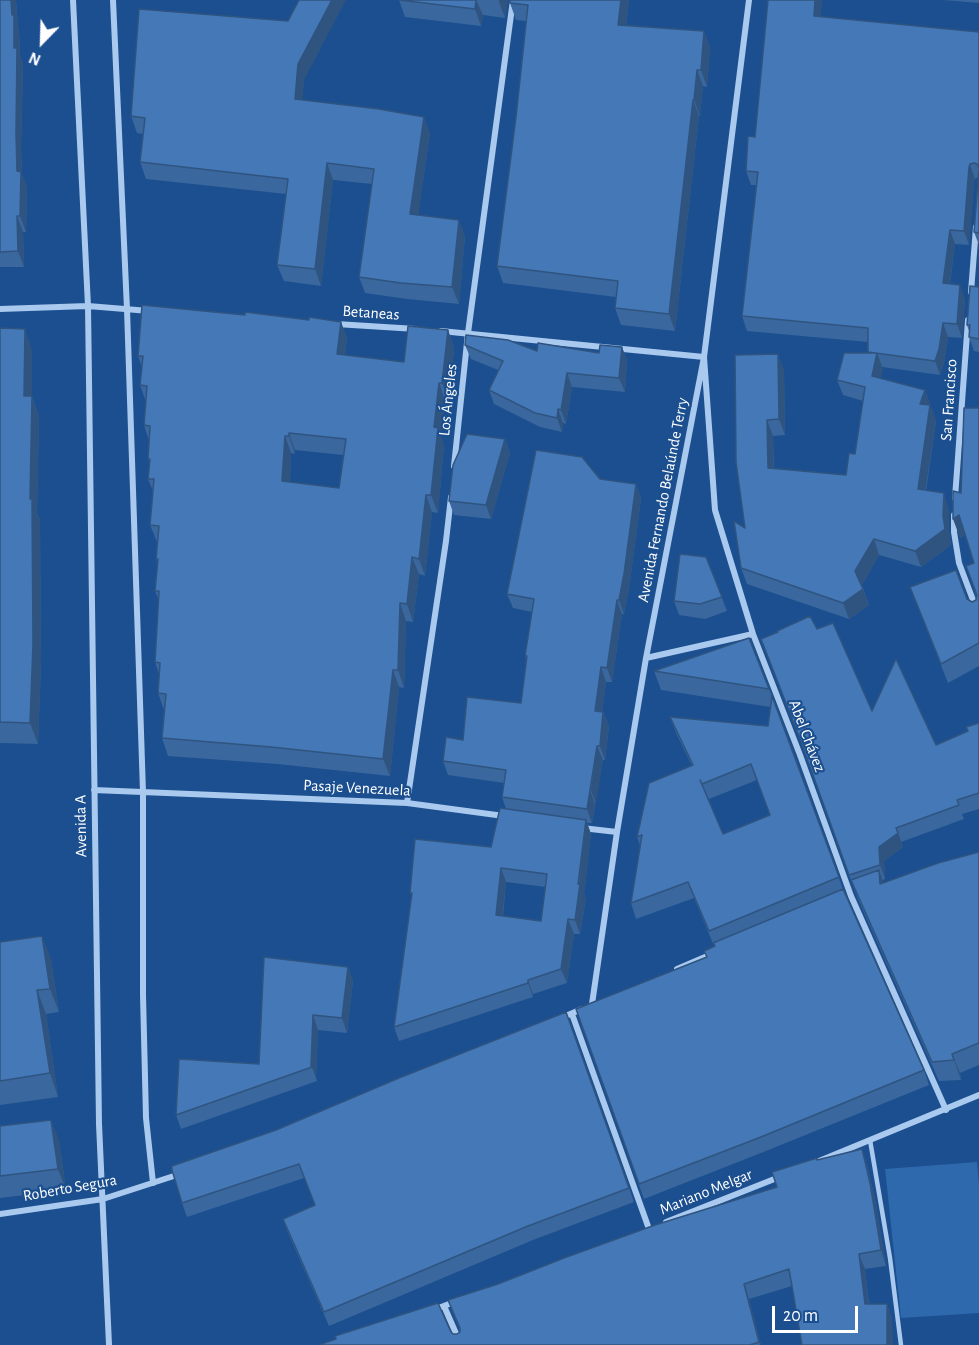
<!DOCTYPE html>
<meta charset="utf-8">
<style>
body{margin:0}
#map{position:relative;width:979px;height:1345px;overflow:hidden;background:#1b4f8f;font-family:"Alegreya Sans",sans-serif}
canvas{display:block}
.north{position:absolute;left:12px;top:12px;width:60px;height:60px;-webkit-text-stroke:4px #1b4f8f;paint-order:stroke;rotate:203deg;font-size:16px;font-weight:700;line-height:24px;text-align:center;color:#fff}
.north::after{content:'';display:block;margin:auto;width:21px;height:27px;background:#fff;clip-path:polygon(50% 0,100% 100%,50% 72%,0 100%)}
.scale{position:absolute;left:772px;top:1306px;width:86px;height:27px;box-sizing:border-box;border:3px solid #fff;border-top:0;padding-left:8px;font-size:18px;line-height:21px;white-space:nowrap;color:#fff;-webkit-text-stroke:4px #1b4f8f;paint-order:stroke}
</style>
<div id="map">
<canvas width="979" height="1345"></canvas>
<div class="north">N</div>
<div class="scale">20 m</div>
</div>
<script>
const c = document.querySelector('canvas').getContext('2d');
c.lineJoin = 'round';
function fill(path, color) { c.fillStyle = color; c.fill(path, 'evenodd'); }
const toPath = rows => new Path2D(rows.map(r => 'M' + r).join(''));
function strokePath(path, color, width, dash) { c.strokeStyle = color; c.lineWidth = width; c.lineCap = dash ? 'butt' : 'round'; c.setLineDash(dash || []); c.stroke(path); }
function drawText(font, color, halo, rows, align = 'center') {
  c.font = font + ' "Alegreya Sans",sans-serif'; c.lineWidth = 4.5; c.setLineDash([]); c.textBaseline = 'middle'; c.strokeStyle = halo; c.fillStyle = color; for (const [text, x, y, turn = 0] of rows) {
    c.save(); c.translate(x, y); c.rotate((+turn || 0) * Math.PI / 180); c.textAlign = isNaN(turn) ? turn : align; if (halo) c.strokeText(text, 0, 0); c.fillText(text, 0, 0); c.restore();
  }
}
fill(toPath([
 [977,1162,979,1186,979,1313,901,1318,885,1169]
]), '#2e69ad');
strokePath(toPath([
 [870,1140,890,1258,901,1345]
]), '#a9c9ee', 4.5);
strokePath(toPath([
 [73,0,88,306,99,1124,109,1345],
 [113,0,127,309,143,792,143,995,146,1118,153,1183],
 [971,292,976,227],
 [0,309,88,306,149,311],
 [336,324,416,329],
 [441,331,704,357,715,510,753,634,800,755,851,896,946,1110],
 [454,466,468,333,513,0],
 [955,498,968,320],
 [954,515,954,532,959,563,979,616],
 [646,658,753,634],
 [94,790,407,803,504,816],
 [407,803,446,541,451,497],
 [582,828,617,832],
 [677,969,712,954],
 [592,1004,617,832,646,658,704,357,749,0],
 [572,1014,649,1229],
 [561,1018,582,1009],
 [819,1161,979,1095],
 [0,1214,103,1199,180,1174],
 [666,1222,782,1176],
 [444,1306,461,1345],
 [433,1310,457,1301]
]), '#a9c9ee', 6);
fill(toPath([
 [0,0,16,0,18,26,19,31,20,56,23,64,21,148,22,175,27,187,26,232,23,232,24,267,0,267],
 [399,0,508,0,505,18,483,15,481,26,405,17],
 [510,0,629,0,626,25,704,31,710,48,707,87,703,86,700,116,699,116,675,331,621,325,615,308,616,297,503,283,497,266,516,117,526,21,516,20,510,3],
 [768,0,822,0,820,17,979,32,979,245,974,232,978,177,975,179,974,182,969,245,955,244,950,284,965,299,962,338,948,337,944,363,940,375,882,367,881,378,925,390,936,421,926,491,949,509,949,532,951,545,921,567,879,555,862,585,869,605,849,619,747,584,741,568,745,528,736,462,784,370,785,435,773,436,774,468,846,475,855,454,863,401,843,395,837,380,868,353,868,342,747,331,742,316,756,185,751,185,746,171,755,137],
 [943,0,979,0,979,3],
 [304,80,302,100,430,133,418,215,465,236,459,304,407,299,365,293,359,277,372,184,333,180,321,286,284,281,277,265,286,194,146,179,140,162,143,134,137,133,131,116],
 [979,287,979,352,974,351,969,337,969,331,967,325],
 [245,315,341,322,347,339,345,355,404,362,448,330,454,348,449,400,445,400,441,437,444,445,438,513,432,512,425,576,419,574,413,622,406,621,404,688,399,687,390,776,277,764,168,756,162,738,164,710,158,693,159,674,155,662,159,601,155,591,158,564,156,559,157,542,150,525,153,491,148,479,150,463,148,459,149,441,144,425,146,402,140,385,142,367,138,356],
 [295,450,343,455,339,488,290,482,291,453,295,454],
 [0,328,32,350,32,396,39,417,37,513,40,520,41,665,38,744,0,743],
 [465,345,537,351,599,353,622,347,627,361,625,392,572,387,566,424,563,423,562,432,540,427,494,404,489,390,498,370,471,359],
 [979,408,979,666,948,683,910,587,967,599,972,602,976,600,974,563,965,535,960,538,961,493],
 [505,439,510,453,491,519,454,515,449,501],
 [600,479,636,484,641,499,629,588,624,614,622,614,612,682,606,682,602,712,603,712,609,726,605,760,603,760,592,823,587,823,591,834,584,894,586,898,580,934,574,934,567,983,533,994,533,997,399,1041,394,1027,412,898,410,893,491,847,506,809,502,797,504,783,448,775,443,761,463,740,521,703,526,659,525,656,532,612,513,608,507,594],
 [506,882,546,887,541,921,503,916],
 [706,557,727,611,705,619,679,615,674,601],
 [817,629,872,711,936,745,968,731,979,723,979,809,962,814,964,819,901,842,903,847,884,861,885,879,882,880,883,883,979,852,979,1065,960,1073,961,1080,939,1081,858,899,849,875],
 [749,638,772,696,843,889,924,1070,929,1085,766,1151,644,1199,576,1009,707,957,714,946,694,898,636,919,631,903,640,845,637,837,692,766,676,733,670,717,768,726,770,707,661,690,654,671],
 [757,780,770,815,723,834,709,799],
 [0,942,51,959,59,1012,46,1014,58,1097,0,1105],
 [348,967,353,981,347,1033,318,1030,316,1078,317,1081,181,1129,176,1115,259,1064],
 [566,1012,634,1202,533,1240,329,1326,288,1233,283,1219,315,1205,304,1178,187,1217,182,1203,276,1130],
 [0,1126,59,1140,66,1190,0,1198],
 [862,1149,867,1165,875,1199,886,1266,865,1269,869,1304,887,1304,892,1319,792,1286,749,1299,761,1345,319,1345,451,1332,453,1334,457,1334,460,1332,460,1330,448,1300,498,1284,777,1187,817,1160]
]), '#3a679d');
fill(toPath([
 [11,0,16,0,18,26,19,31,20,56,23,64,21,148,22,175,27,187,26,232,20,216,17,171,14,48],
 [332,0,346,0,304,80,301,116,295,99,298,64],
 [476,0,483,15,481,26,475,9],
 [499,0,508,0,505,18,499,2],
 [621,0,629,0,624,41,618,25],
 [815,0,822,0,819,30,814,16],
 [704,31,710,48,707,87,701,70],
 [697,70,703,86,700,116,694,100],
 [693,100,699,116,675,331,669,314],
 [424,117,430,133,416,231,410,214],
 [327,163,333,180,321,286,315,269],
 [970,164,975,179,974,182,969,245,964,231,969,167],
 [17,216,23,232,24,267,18,251],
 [459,220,465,236,459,304,452,287],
 [950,230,955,244,948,297,943,283],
 [960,285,965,299,962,338,957,324],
 [341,322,347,339,343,371,337,354],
 [943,323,948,337,944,363,940,375,935,361],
 [25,329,32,350,32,403,32,396,39,417,37,513,40,520,41,665,38,744,30,723,24,396],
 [448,330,454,348,449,400,442,383],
 [622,347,627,361,625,392,619,378],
 [877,353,883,369,878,392,872,376],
 [778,354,784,370,785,435,779,419],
 [567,373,572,387,566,424,561,410],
 [439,383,445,400,441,437,444,445,438,513,431,495,434,427],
 [925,390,936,421,923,505,918,489,920,404],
 [558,409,563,423,562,432,557,418],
 [767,420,773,436,774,483,768,468],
 [289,433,295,450,295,454,289,436],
 [285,436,291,453,289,499,282,481],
 [505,439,510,453,491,519,486,505],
 [636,484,641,499,629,588,624,614,619,600],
 [944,493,949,509,949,532,951,545,921,567,915,551,943,516],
 [426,495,432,512,425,576,419,559],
 [959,515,966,534,960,538,953,519],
 [874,539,879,555,861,587,855,571],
 [412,557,419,574,413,622,407,604],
 [863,589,869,605,849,619,843,603],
 [617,600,622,614,612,682,607,668],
 [400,603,406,621,404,688,398,670],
 [601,667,606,682,601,725,595,711],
 [393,670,399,687,390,776,383,759],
 [603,712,609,726,605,760,600,746],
 [597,746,603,760,596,804,591,790],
 [590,790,595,804,592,823,587,809],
 [586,820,591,834,584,894,586,898,580,934,575,920],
 [898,833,903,847,884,861,885,879,880,865,879,847],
 [501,868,506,882,501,929,496,915],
 [879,870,886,890,880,884],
 [568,919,574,934,567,983,561,969],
 [42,936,51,959,59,1012,50,989],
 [348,967,353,981,347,1033,342,1018],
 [528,980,533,994,533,997,528,983],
 [37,990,46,1014,58,1097,50,1073],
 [313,1015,318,1030,316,1078,312,1067,311,1067],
 [952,1054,960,1073,961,1080,954,1060],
 [51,1120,59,1140,66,1190,58,1169],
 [862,1149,867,1165,875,1199,886,1266,881,1250],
 [859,1254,865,1269,870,1319,865,1304],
 [744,1284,749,1299,761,1345,760,1345,759,1342],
 [887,1304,892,1319,893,1345,887,1345]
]), '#305480');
const building = toPath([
 [0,0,11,0,12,15,14,15,14,48,17,48,16,133,17,171,21,172,20,216,17,216,18,251,0,252,0,0],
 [299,0,332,0,298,64,295,99,379,109,424,117,410,214,459,220,452,287,401,283,359,277,374,169,327,163,315,269,277,265,288,179,140,162,145,118,131,116,139,9,288,21,299,0],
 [399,0,476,0,475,9,399,0],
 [510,0,621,0,618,25,704,31,701,70,697,70,694,100,693,100,669,314,615,308,618,281,497,266,516,117,528,5,510,3,510,0],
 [768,0,815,0,814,16,979,32,979,168,977,164,974,163,970,164,969,167,964,231,950,230,943,283,960,285,957,324,943,323,939,349,935,361,868,352,868,328,742,316,758,172,746,171,748,136,755,137,768,0],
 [979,170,979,233,974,232,979,170],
 [970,286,979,287,979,339,969,337,970,325,967,325,970,286],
 [142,305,245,315,245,312,309,320,309,317,341,322,337,354,404,362,408,326,448,330,442,383,439,383,434,427,438,428,431,495,426,495,419,559,412,557,407,604,400,603,398,670,393,670,383,759,271,747,162,738,166,694,158,693,160,663,155,662,159,591,155,591,158,559,156,559,159,526,150,525,154,479,148,479,150,459,148,459,150,426,144,425,147,386,140,385,143,356,138,356,142,305],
 [289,433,346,439,339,488,282,481,285,436,289,436,289,433],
 [0,328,25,329,24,396,32,396,30,499,32,499,33,644,30,723,0,722,0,328],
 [466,335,508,340,537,351,538,343,599,353,600,345,622,347,619,378,567,373,561,410,558,409,557,418,535,413,489,390,503,361,465,345,466,335],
 [844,353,877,353,872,376,925,390,920,404,930,405,918,489,944,493,943,516,945,529,915,551,874,539,855,571,863,589,843,603,741,568,734,521,745,528,736,462,735,355,778,354,779,419,767,420,768,468,846,475,849,453,855,454,865,387,837,380,844,353],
 [964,408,979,408,979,643,941,664,910,587,956,570,967,599,972,602,976,600,977,595,966,566,974,563,959,515,953,519,953,491,961,493,964,408],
 [467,434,505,439,486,505,449,501,453,465,467,434],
 [536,450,582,457,600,479,636,484,624,574,619,600,617,600,607,668,601,667,595,711,603,712,600,746,597,746,587,809,502,797,506,770,443,761,446,737,463,740,467,697,521,703,527,656,525,656,534,599,507,594,536,450],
 [680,554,706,557,722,597,700,604,674,601,680,554],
 [810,616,817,629,833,623,872,711,896,659,936,745,968,731,966,727,979,723,979,793,957,800,959,805,896,828,898,833,879,847,880,865,849,875,800,739,761,639,778,632,777,631,810,616],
 [749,638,769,689,654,671,749,638],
 [772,696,839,877,709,931,688,882,631,903,642,835,637,837,649,783,693,765,670,717,768,726,772,696],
 [751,764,770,815,723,834,700,780,702,784,751,764],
 [500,808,586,820,578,884,580,884,575,920,568,919,561,969,528,980,528,983,394,1027,412,893,410,893,415,839,491,847,500,808],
 [501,868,547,874,541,921,496,915,501,868],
 [979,852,979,1043,952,1054,954,1060,932,1062,851,880,879,870,880,884,938,863,979,852],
 [843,889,924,1070,761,1137,639,1184,576,1009,707,957,704,951,715,946,713,943,843,889],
 [42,936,50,989,37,990,50,1073,0,1081,0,942,42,936],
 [264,957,348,967,342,1018,313,1015,311,1067,312,1067,176,1115,179,1059,259,1064,264,957],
 [566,1012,629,1188,528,1226,324,1312,283,1219,315,1205,299,1164,182,1203,172,1170,172,1166,276,1130,399,1078,566,1012],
 [51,1120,58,1169,0,1176,0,1126,51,1120],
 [862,1149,870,1183,881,1250,859,1254,865,1304,887,1304,887,1345,802,1345,789,1269,744,1284,759,1342,750,1345,319,1345,336,1339,335,1336,438,1303,451,1332,453,1334,457,1334,460,1332,460,1328,448,1300,498,1284,564,1258,655,1225,777,1187,772,1172,817,1158,817,1160,862,1149]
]);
fill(building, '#4478b7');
strokePath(building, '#305480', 1.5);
drawText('16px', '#fff', '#1b4f8f', [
 ["Betaneas",371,313,4],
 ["Los Ángeles",448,400,-84],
 ["San Francisco",949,400,-86],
 ["Avenida Fernando Belaúnde Terry",663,500,-79],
 ["Abel Chávez",807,736,69],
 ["Pasaje Venezuela",357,788,3],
 ["Avenida A",81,826,-91],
 ["Roberto Segura",70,1188,-10],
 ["Mariano Melgar",706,1192,-22]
]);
</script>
